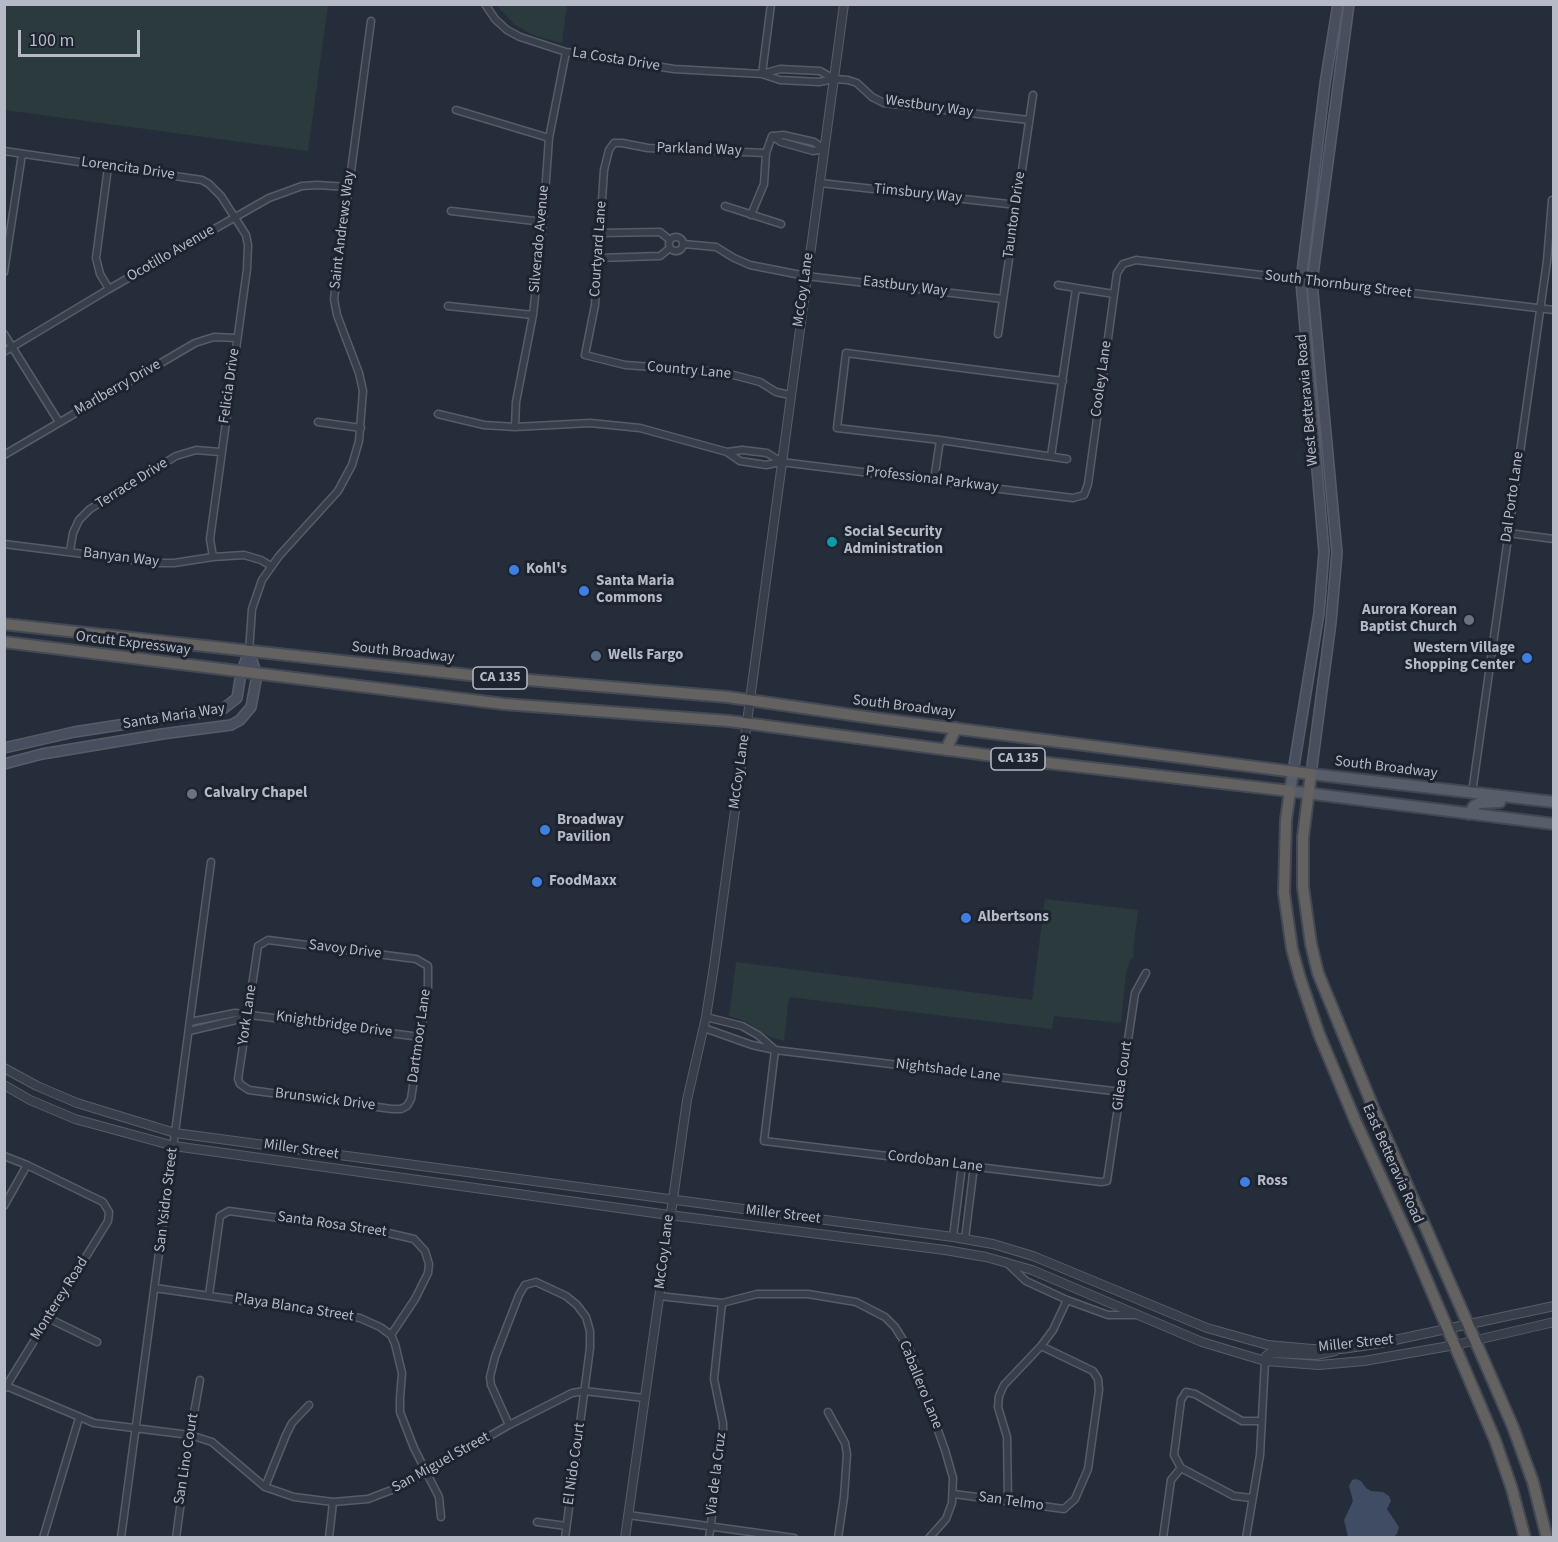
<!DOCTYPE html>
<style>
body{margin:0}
#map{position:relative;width:1558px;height:1542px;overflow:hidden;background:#262d3a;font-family:"Source Sans 3",sans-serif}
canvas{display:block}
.frame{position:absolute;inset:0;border:6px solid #b5bac6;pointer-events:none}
.scale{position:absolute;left:18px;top:30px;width:122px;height:27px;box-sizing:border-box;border:3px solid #b5bac6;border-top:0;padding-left:8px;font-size:18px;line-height:21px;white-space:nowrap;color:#b5bac6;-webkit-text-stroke:4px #1e242f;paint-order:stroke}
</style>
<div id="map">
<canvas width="1558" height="1542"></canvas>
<div class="frame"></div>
<div class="scale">100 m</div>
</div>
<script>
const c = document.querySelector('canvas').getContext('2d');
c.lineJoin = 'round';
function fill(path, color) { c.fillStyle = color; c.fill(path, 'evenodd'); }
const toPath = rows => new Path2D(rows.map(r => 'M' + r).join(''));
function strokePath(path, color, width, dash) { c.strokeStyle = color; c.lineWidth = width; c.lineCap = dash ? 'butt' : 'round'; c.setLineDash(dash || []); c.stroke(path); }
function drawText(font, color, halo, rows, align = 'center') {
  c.font = font + ' "Source Sans 3",sans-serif'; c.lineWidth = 6; c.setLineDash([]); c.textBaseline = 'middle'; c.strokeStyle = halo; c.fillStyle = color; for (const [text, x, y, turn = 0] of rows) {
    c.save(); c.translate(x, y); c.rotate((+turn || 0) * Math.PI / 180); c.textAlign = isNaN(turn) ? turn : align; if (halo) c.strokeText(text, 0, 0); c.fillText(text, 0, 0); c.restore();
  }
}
fill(toPath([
 [5,4,328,5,308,151,5,110],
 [496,5,567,5,562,43,533,35,515,25],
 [1045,899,1138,910,1133,953,1134,957,1130,960,1126,973,1121,1023,1054,1016,1052,1029,789,997,784,1041,770,1037,745,1021,729,1016,736,962,1032,1000]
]), '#2b3b3d');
fill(toPath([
 [1356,1479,1361,1481,1366,1488,1371,1491,1383,1492,1389,1496,1391,1501,1387,1509,1399,1527,1397,1534,1393,1537,1348,1537,1344,1520,1353,1501,1349,1486,1352,1480]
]), '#3f4c63');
const minor = toPath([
 [485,4,495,19,507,30,520,37,566,52,674,69,762,74,780,80,819,82,834,79,848,80,857,83,872,97,884,103,1029,120],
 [762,74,780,69,820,71,834,79],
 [762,74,771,4],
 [456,110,549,138],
 [772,136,766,153,648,148,622,143,614,143,609,150,604,170,595,305,585,355,625,365,722,372,760,382,776,392,790,395],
 [772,136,781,142,813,151,824,149],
 [773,136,783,135,814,142,824,149],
 [4,151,202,180,209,184,221,196,246,235,248,245,247,269,210,539,213,557],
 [108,167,96,258,100,274,109,289],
 [820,183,1017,205],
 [725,206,781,224],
 [451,211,543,222],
 [751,215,764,184,766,153],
 [600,233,660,232,670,240],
 '669 244a7 7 0 1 1 14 0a7 7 0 1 1-14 0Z',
 [684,244,716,247,734,258,750,265,806,276,1003,299],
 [598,258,660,256,670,248],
 [4,272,22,154],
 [1058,285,1076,288],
 [448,306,533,315],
 [4,334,59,422],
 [998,334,1033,95],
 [4,352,109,289,269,198,302,186,317,185,348,187],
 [438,414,484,425,515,427,590,423,640,428,727,452,740,461,766,465,781,462,1073,498,1084,495,1088,484,1117,273,1123,264,1136,260,1554,310],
 [318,422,361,428],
 [515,427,516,402,533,315,543,222,549,138,566,52],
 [940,440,837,428,846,353,1063,381],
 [727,452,742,450,767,453,780,461],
 [4,455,195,343,214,337,237,338],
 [1051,456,1076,288,1114,294],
 [934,480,940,440,1067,459],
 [1508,533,1554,539],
 [4,544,155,563,174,563,213,557,244,555,261,560,271,566],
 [70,551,73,533,79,520,90,509,176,456,196,450,220,452],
 [249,652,252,609,262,580,279,556,338,491,352,465,359,441,363,391,359,373,337,315,334,299,371,21],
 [1472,793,1547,261,1552,200],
 [268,940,416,959,428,966,428,987,411,1099,407,1106,401,1109,392,1109,249,1090,240,1084,238,1079,258,946,268,940],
 [706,1017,742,1026,758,1035,774,1049],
 [190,1022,235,1013,420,1037],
 [704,1028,752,1045,775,1050,1121,1092],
 [189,1031,236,1020,248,1013],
 [775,1050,764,1141,1101,1182,1107,1181,1135,993,1146,973],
 [4,1156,27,1165,103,1202,109,1212,108,1221,5,1388],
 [4,1206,27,1165],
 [953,1237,962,1165],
 [965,1239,974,1166],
 [1006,1262,1026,1281,1067,1300,1108,1315,1135,1315],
 [155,1288,360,1318,380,1327,391,1335,395,1344,402,1373,400,1398,400,1412,414,1448,439,1497,441,1517],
 [209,1295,220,1216,229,1211,388,1233,414,1239,425,1251,429,1264,428,1273,415,1299,391,1335],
 [659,1296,722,1303,757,1294,808,1294,856,1302,885,1317,895,1327,910,1351,945,1450,953,1478,952,1503,946,1519,929,1538],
 [48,1318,97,1342],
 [4,1385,94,1423,190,1435,212,1442,265,1487,294,1497,333,1502,368,1499,402,1486,509,1425,572,1393,584,1391,644,1398],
 [828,1412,845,1443,847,1454,844,1497,838,1538],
 [509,1425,491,1385,490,1377,495,1357,519,1295,525,1285,536,1282,566,1296,577,1305,586,1317,590,1331,590,1348,565,1538],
 [1181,1468,1234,1496,1252,1498],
 [265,1487,286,1435,292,1423,309,1405],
 [954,1494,1064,1509,1075,1499,1088,1469,1099,1390,1098,1379,1093,1371,1041,1346],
 [1008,1501,1007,1437,998,1407,999,1396,1004,1385,1041,1346,1053,1330,1067,1300],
 [628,1515,794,1538],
 [537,1522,566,1526],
 [43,1538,79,1418],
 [121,1538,211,862],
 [176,1538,190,1435,200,1380],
 [329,1538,333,1502],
 [709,1538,723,1432,723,1423,714,1379,722,1303],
 [1163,1538,1171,1480,1181,1468,1174,1455,1181,1400,1186,1392,1195,1394,1242,1421,1261,1421],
 [1246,1538,1260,1455,1265,1361]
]);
const tertiary = toPath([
 [4,1068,37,1086,77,1103,175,1133,953,1237,993,1244,1033,1256,1207,1328,1268,1345,1312,1349,1342,1349,1376,1344,1554,1306],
 [4,1085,30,1100,75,1119,174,1146,669,1215,945,1250,986,1257,1032,1270,1202,1342,1265,1361,1319,1365,1364,1361,1455,1345,1554,1322],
 [1265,1361,1266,1356,1270,1353,1316,1355,1335,1351],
 [625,1538,687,1100,706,1017,714,966,844,4]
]);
const secondary = toPath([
 [4,748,74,732,223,709,237,698,241,673,249,652],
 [4,764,42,754,162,734,231,725,240,720,251,707,257,675,249,652],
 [1293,772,1319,613,1324,552,1301,281,1325,84,1338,4],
 [1311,774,1331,622,1337,553,1312,282,1349,4]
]);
const primary = toPath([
 [1293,772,1290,791,1554,824],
 [1311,774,1554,802],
 [1469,814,1474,806,1479,803,1500,802]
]);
const trunk = toPath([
 [4,624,470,675,728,697,873,718,1311,774,1303,837,1303,887,1311,944,1318,973,1373,1107,1513,1427,1533,1482,1547,1538],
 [4,642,504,704,729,721,1048,763,1290,791,1286,820,1284,893,1292,949,1300,978,1319,1034,1355,1120,1411,1243,1495,1440,1512,1489,1525,1538],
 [946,750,956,728]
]);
strokePath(minor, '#575d68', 9);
strokePath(tertiary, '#575d68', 10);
strokePath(secondary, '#575d68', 12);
strokePath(primary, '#424853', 14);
strokePath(trunk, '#444a55', 14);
strokePath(minor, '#393f4a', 6);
strokePath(tertiary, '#393f4a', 8);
strokePath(secondary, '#484e5d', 9);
strokePath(primary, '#575e6a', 10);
strokePath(trunk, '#636260', 10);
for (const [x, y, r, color] of [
 [832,542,6,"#0f9aa8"],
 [514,570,6,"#3f7fe0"],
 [584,591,6,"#3f7fe0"],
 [1469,620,6,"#6b7280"],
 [596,656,6,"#5c6f8a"],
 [1527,658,6,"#3f7fe0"],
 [192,794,6,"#6b7280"],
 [545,830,6,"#3f7fe0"],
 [537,882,6,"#3f7fe0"],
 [966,918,6,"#3f7fe0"],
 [1245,1182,6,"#3f7fe0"]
]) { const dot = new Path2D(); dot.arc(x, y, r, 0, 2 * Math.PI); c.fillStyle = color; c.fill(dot); strokePath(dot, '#1e242f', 2); }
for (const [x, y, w] of [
 [500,678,54],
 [1018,759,54]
]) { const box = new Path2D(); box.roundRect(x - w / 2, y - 11, w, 22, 4.5); c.fillStyle = '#1e242f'; c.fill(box); strokePath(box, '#b5bac6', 1.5); }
drawText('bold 14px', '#b5bac6', null, [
 ["CA 135",500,678],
 ["CA 135",1018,759]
]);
drawText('15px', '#b5bac6', '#1e242f', [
 ["La Costa Drive",616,60,9],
 ["Westbury Way",929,107,8],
 ["Parkland Way",699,150,2],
 ["Lorencita Drive",128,169,8],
 ["Timsbury Way",918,194,6],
 ["Taunton Drive",1015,215,-82],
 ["Saint Andrews Way",343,230,-83],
 ["Silverado Avenue",540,239,-85],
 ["Courtyard Lane",599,249,-86],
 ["Ocotillo Avenue",171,254,-30],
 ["South Thornburg Street",1338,285,7],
 ["Eastbury Way",905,287,7],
 ["McCoy Lane",804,290,-82],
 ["Country Lane",689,371,5],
 ["Cooley Lane",1102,379,-82],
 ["Felicia Drive",230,386,-82],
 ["Marlberry Drive",118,388,-30],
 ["West Betteravia Road",1308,400,-95],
 ["Professional Parkway",932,480,7],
 ["Terrace Drive",132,484,-32],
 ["Dal Porto Lane",1513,497,-82],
 ["Banyan Way",121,558,7],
 ["Orcutt Expressway",133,644,7],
 ["South Broadway",403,653,6],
 ["South Broadway",904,707,7],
 ["Santa Maria Way",174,717,-9],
 ["South Broadway",1386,768,7],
 ["McCoy Lane",740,772,-82],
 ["Savoy Drive",345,950,7],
 ["York Lane",248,1015,-82],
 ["Knightbridge Drive",334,1025,8],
 ["Dartmoor Lane",420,1036,-82],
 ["Nightshade Lane",948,1071,7],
 ["Gilea Court",1123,1076,-82],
 ["Brunswick Drive",325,1100,7],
 ["Miller Street",301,1150,8],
 ["Cordoban Lane",935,1162,7],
 ["East Betteravia Road",1392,1164,66],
 ["San Ysidro Street",167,1200,-83],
 ["Miller Street",783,1215,7],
 ["Santa Rosa Street",332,1225,8],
 ["McCoy Lane",665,1252,-83],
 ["Monterey Road",60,1299,-58],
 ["Playa Blanca Street",294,1308,9],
 ["Miller Street",1356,1344,-6],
 ["Caballero Lane",920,1385,68],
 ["San Lino Court",187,1459,-81],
 ["San Miguel Street",441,1463,-29],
 ["El Nido Court",575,1464,-82],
 ["Via de la Cruz",717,1474,-83],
 ["San Telmo",1011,1502,8]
]);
drawText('bold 15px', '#b5bac6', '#1e242f', [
 ["Social Security",844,533],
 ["Administration",844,550],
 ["Kohl's",526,570],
 ["Santa Maria",596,582],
 ["Commons",596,599],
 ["Aurora Korean",1457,611,"right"],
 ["Baptist Church",1457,628,"right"],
 ["Western Village",1515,649,"right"],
 ["Shopping Center",1515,666,"right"],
 ["Wells Fargo",608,656],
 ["Calvalry Chapel",204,794],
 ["Broadway",557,821],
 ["Pavilion",557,838],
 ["FoodMaxx",549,882],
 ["Albertsons",978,918],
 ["Ross",1257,1182]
], 'left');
</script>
